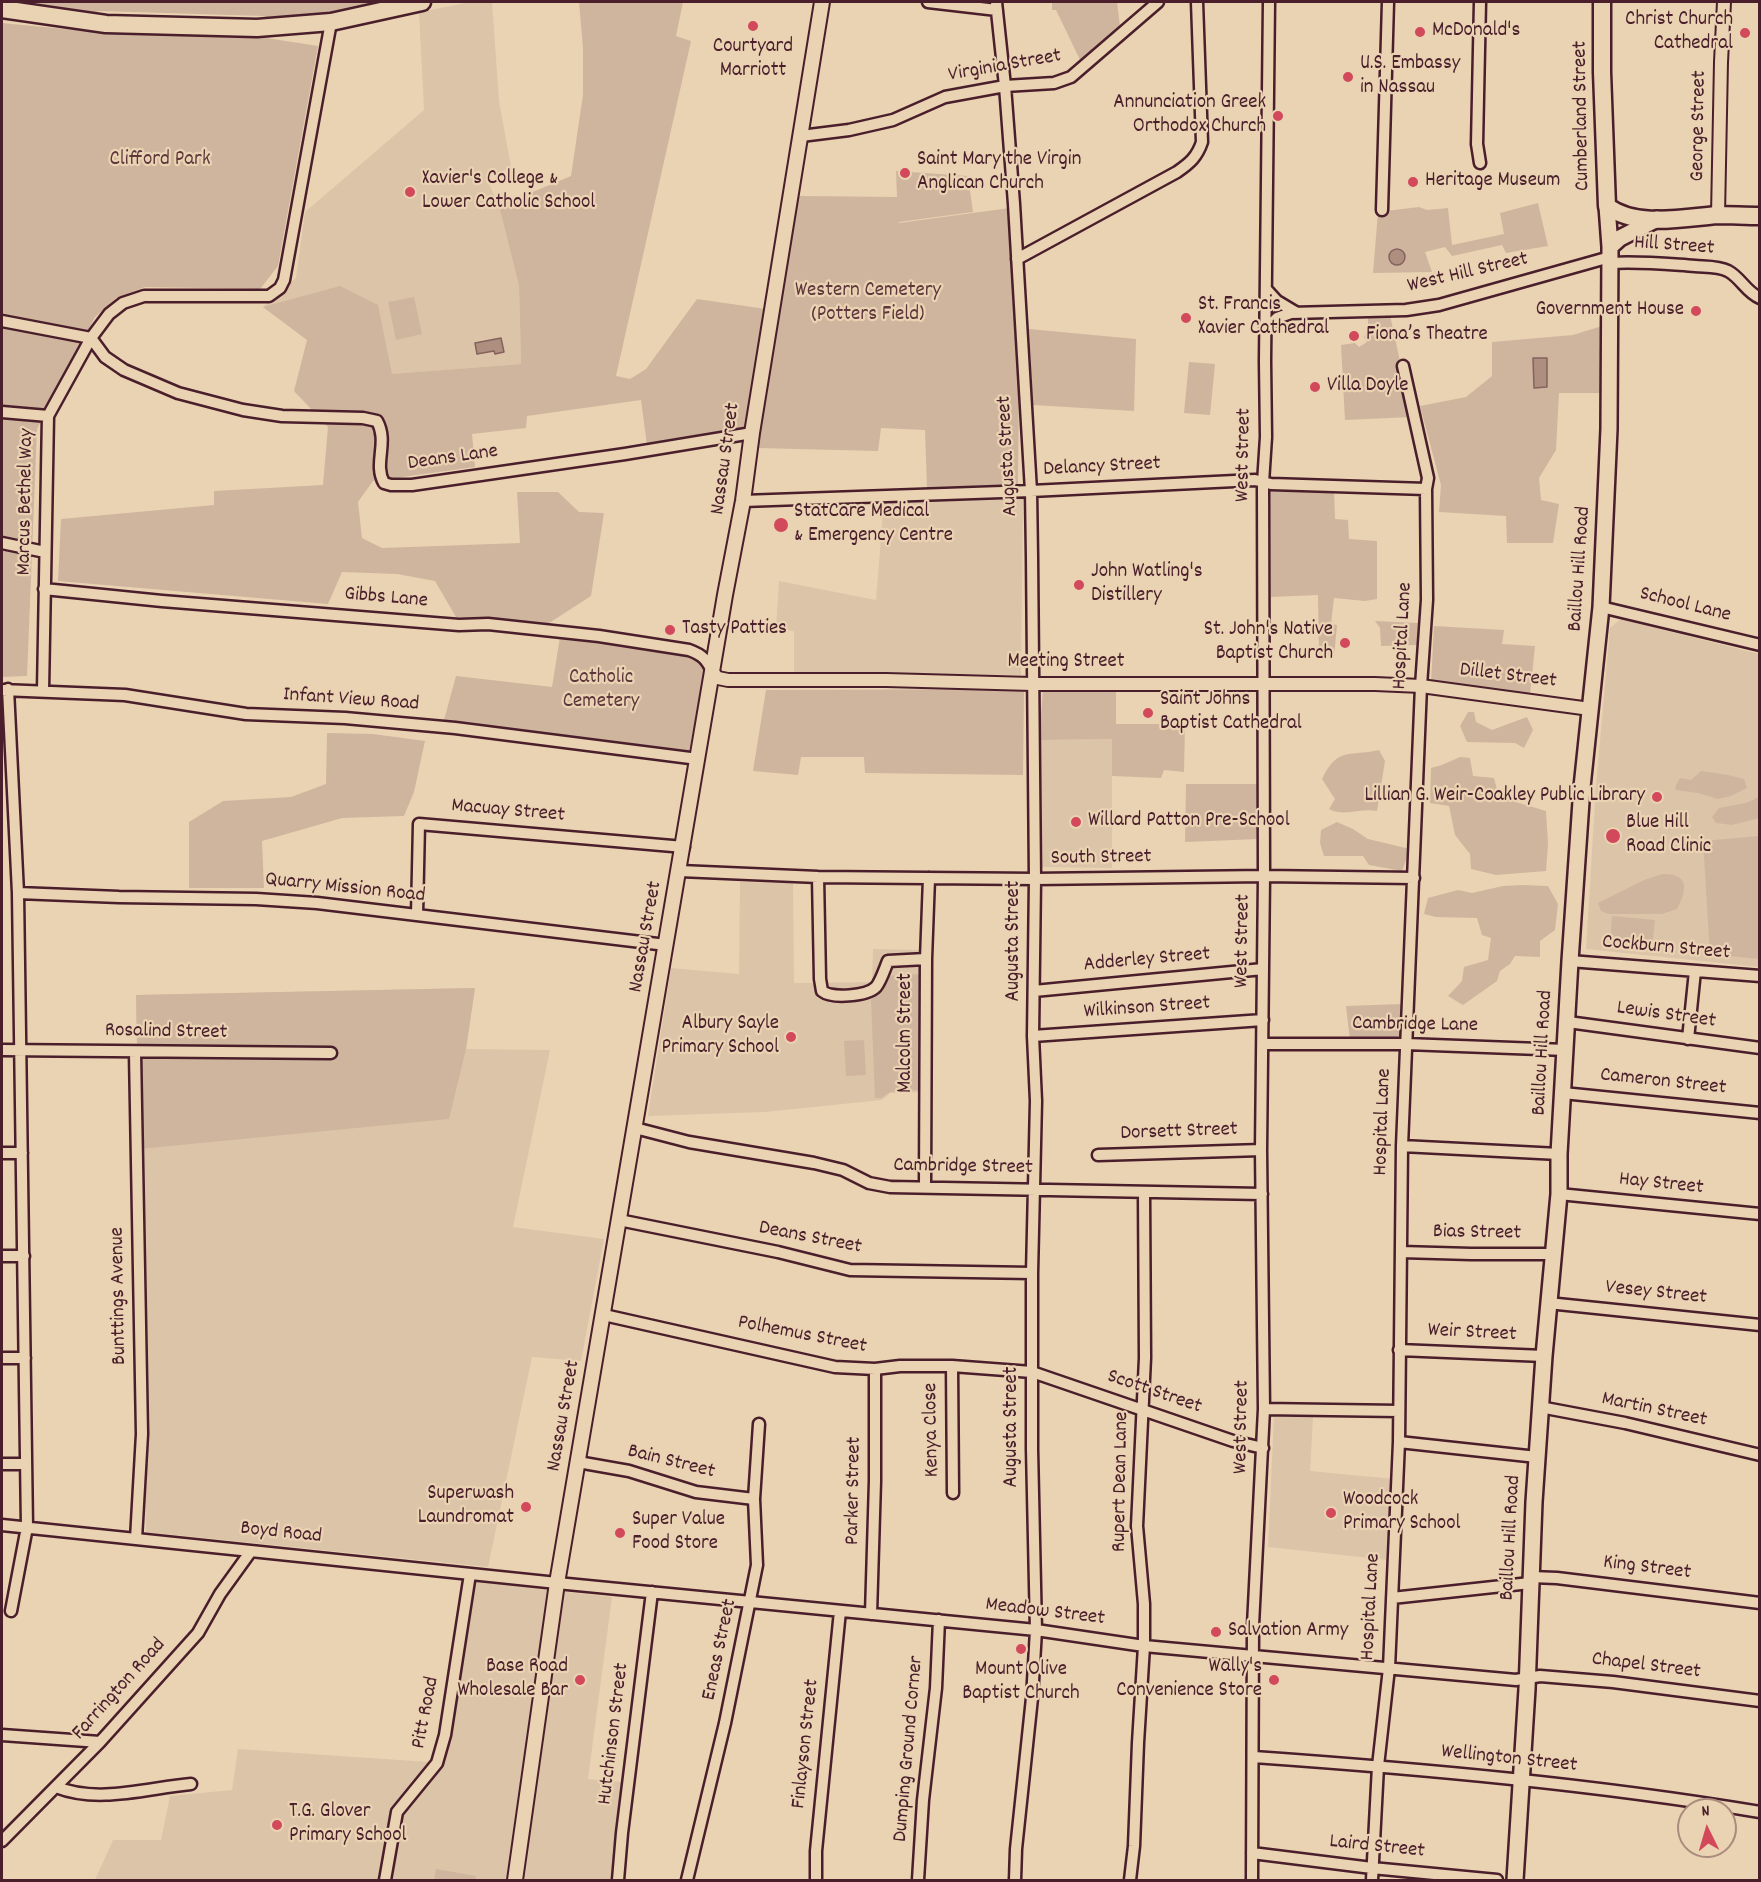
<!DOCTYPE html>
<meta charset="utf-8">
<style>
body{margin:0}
#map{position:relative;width:1761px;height:1882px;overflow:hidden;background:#ead3b3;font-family:Dekko,sans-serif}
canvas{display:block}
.frame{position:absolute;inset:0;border:3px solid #4a1f2b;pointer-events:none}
.north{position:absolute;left:1677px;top:1798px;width:60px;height:60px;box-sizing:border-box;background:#ead3b3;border:2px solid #aa8b7d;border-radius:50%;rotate:355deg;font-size:16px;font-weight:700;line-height:24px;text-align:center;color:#4a1f2b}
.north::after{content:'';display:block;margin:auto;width:21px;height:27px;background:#d1495b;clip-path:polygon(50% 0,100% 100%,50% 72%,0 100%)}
</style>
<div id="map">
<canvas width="1761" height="1882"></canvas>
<div class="frame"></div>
<div class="north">N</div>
</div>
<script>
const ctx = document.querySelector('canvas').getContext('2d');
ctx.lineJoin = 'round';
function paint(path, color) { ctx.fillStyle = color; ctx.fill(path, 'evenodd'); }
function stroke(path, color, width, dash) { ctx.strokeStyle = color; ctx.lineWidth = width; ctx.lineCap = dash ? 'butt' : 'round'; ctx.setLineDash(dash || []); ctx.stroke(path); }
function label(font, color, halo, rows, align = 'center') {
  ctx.font = font + ' Dekko,sans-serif'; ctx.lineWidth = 4.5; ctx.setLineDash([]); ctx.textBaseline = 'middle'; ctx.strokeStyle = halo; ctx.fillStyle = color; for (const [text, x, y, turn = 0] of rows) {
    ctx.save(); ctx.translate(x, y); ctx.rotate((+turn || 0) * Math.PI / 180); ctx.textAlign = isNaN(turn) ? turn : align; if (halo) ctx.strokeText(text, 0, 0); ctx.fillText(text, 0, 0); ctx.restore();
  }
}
paint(new Path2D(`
 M472 2H492L499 101 511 167 487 179 499 206 519 286 521 364 357 377 263 307 296 278 305 212 424 110 419 12Z
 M1023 496 1021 675 794 673V631L776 628 779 581 876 600 884 501Z
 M1621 619 1759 654V967L1586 949 1596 786 1610 628Z
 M1112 739V868L1040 867 1039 740Z
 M740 882 793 883 794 983 872 982 873 949 923 950 920 1092 890 1093 882 1100 765 1112 648 1116 671 968 739 974Z
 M475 988 466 1049 550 1050 513 1227 604 1239 581 1361 532 1357 488 1567 146 1532 136 995Z
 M1274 1417H1313L1310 1471 1394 1479 1388 1560 1268 1547Z
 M476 1582 612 1597 588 1779 622 1782 611 1880H95L113 1840H161L170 1796 232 1790 238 1749 443 1763 455 1706Z`), '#dcc4a8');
paint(new Path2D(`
 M2 2H392L342 13 275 21 264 16 100 11C69 18 33 7 2 2Z
 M579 2H683L676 36 691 41 616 376 630 379 646 369 697 299 766 309 745 429 647 445 641 400 527 416 526 428 472 434 475 467 373 481 358 502 362 538 382 548 520 543 517 492H558L579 512 604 513 591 596 546 625 456 617 435 581 397 574 342 572 328 604 58 581 61 519 214 505V491L323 485 328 427 294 391 307 340 263 307 340 286 378 305 392 374 521 364 519 286 499 206 571 176 583 95V48Z
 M1052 2H1117L1120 27 1082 64 1056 10H1052Z
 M2 23 107 33 260 37 318 46 278 266 260 289 145 287 116 298 95 317 37 429 27 676 2 677Z
 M896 171 968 176 973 212 899 222 898 212 899 223 1010 208 1019 374 1018 485 927 487 925 430 881 428 878 451 757 448 799 196 897 197Z
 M1538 203 1548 246 1506 253 1502 245 1452 256 1445 247 1425 252 1432 272 1373 273 1378 212 1419 207 1427 210 1448 208 1452 245 1504 234 1500 213Z
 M414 297 422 334 396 340 388 302Z
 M1390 315 1412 417 1345 420 1341 345 1355 343 1359 347 1367 342 1364 337 1368 328V316Z
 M1602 326 1601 393H1559L1556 450 1539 478 1541 500 1559 504 1553 543H1507L1506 516 1439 512 1441 485 1420 406 1466 397 1492 376V342L1573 335Z
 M1029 329 1136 339 1134 411 1033 405Z
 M1189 362 1215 364 1210 415 1184 413Z
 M1270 487 1334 489 1335 519 1348 520 1349 539 1377 541V599L1365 601 1334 598 1331 624 1337 625 1334 657 1319 656 1318 595 1271 597Z
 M1375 621 1418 623 1417 645 1381 646 1380 628Z
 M1434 626 1504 630 1502 644 1535 646 1530 695 1431 683Z
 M560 637 700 658 706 667 689 751 444 720 456 676 552 687Z
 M1024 689 1023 775 865 773 864 757H801L798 775 753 771 766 690Z
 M1043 690H1116V724H1185L1184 772 1164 770 1161 778 1112 776V739L1039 740Z
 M1468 712H1474L1476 722 1492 730 1527 717 1533 730 1524 748 1515 743 1467 742 1460 726Z
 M327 733 373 734 425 741 414 792 404 816 342 818 262 841 264 888H189V822L223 801 291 797 326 784Z
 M1379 750 1385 761 1377 811C1360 808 1344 817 1329 809L1335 799 1322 779C1338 746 1349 757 1379 750Z
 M1460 757 1470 758 1473 776 1494 778 1499 797 1546 811 1548 844 1546 871 1496 875 1471 869 1470 854 1455 835 1449 806 1430 803 1431 768 1442 765Z
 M1701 771 1728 775 1744 779 1747 788 1731 796 1718 799 1698 793 1676 790 1675 787 1680 778 1691 780Z
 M1186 784H1259V839L1185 842Z
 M1759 797V818L1732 825 1716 823 1712 817 1719 808 1746 803Z
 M1337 822 1353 829 1368 839 1410 849 1402 871 1369 865 1363 856H1324L1320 843 1321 830Z
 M1759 836V959L1710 954 1703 841Z
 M1662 874C1690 873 1687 890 1677 909L1662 914H1609L1601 911 1598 903 1644 880Z
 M1522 885 1548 886 1558 904 1555 930 1540 941V957L1515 956 1510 964 1500 971 1497 981 1463 1005 1448 996 1462 981 1464 967 1488 960 1491 938 1482 935 1477 918 1436 917 1424 914 1428 898 1458 890 1472 893 1503 886Z
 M1612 916 1655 920 1652 948 1610 944Z
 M920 974 919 1090 890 1092 881 1098H875L871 1000 888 976Z
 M475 988 466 1049 449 1119 139 1149 136 995Z
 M1403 1004 1402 1033 1394 1040H1350L1346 1006Z
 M864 1040 866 1075 846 1076 844 1041Z
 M436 1869 476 1876 475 1880H434Z`), '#cfb59d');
const water = new Path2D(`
 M1389 257a8 8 0 1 1 16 0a8 8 0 1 1-16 0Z
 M501 338 504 352 495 354 494 351 477 354 475 343Z
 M1533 358H1547V387L1534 388Z`);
paint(water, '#ad8e7f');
stroke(water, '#85625d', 1.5);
const minor = new Path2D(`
 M928 2 997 10
 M996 2 1005 86 1014 204 1031 491 1032 557 1035 879 1033 1036 1036 1101 1032 1273V1449L1036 1630 1032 1698 1016 1849 1015 1880
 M1480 2 1477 144 1480 163
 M801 136 849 130 893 120 945 97 1005 86 1054 83 1071 77 1158 2
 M1382 210 1388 2
 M1017 259 1177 172C1190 163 1197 157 1202 142L1197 2
 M1610 263C1639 261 1666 264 1695 266 1705 267 1718 266 1728 271 1741 278 1746 292 1760 298
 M1267 290 1277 301 1297 313
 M2 321 91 338 105 357 124 370 178 393 243 410 282 416 363 418 377 421C389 443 373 463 384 483L391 485H412L625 454 752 433
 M1266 329 1277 318 1291 313 1406 310 1439 305 1610 257
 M2 412 48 416
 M743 501 1031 491 1255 480 1271 484 1426 489
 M2 543 45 552
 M44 589 162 601 459 625 488 624 599 636 689 650C703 655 707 660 713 673
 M1601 607 1760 645
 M8 689 18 893 27 1527 11 1611
 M2 690 125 695 246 714 345 718 455 728 698 759
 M43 690 48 416 91 338 109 314 123 303 144 296H269L280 288 284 280 331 22
 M680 871 818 877 1035 879 1264 876 1414 878
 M818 877 820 979 822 991C832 999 867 996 876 987 881 981 885 968 888 961L926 959
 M18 893 119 897 256 899 317 903 666 945
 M417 915 419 824 684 847
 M1570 961 1760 976
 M1034 991 1263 969
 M1568 1022 1760 1048
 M1033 1036 1263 1020
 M1688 1039 1695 971
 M1263 1044H1406L1566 1050
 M2 1050 331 1053
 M135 1053 142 1434 136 1539
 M1563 1093 1760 1113
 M635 1128 689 1142 814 1163 843 1170 869 1183 890 1187 1262 1194
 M1402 1146 1559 1154
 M2 1153H22
 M1098 1155 1261 1150
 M925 1187 926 959 929 878
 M1559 1194 1760 1214
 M619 1220 778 1252 850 1270 1032 1273
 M1401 1252 1471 1254H1553
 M2 1256H24
 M1548 1303 1760 1325
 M604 1315 835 1367 875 1369 900 1366H952L1032 1372 1233 1441 1263 1448
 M1399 1350 1544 1356
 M2 1358H25
 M952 1366 953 1493
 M1540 1407 1625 1423 1760 1455
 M1264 1409 1399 1411
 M1399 1442 1537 1457
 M578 1462 629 1471 696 1492 754 1499
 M2 1464H26
 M2 1525 557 1583 1036 1630 1144 1646 1516 1680 1540 1676 1613 1682 1760 1701
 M1531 1577 1557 1578 1760 1603
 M1392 1598 1530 1583
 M871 1614 875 1481V1369
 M2 1735 100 1742
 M1254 1757C1423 1769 1592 1784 1760 1812
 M56 1787C99 1804 147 1788 191 1784
 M2 1841 100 1742 198 1633 220 1594 251 1551
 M1252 1853 1372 1868 1497 1880
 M385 1880 397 1812 437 1763 445 1735 470 1574
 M618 1880 622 1833 652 1592
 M687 1880 725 1723 757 1565 754 1499 759 1424
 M816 1880V1851L840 1611
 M918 1880 923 1800 936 1688 939 1620
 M1130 1880 1134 1846 1138 1743 1144 1646V1604L1137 1526 1145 1358 1144 1192
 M1252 1880 1253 1625 1264 1409 1261 1150 1264 876 1263 483 1266 437 1265 361 1269 2
 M1372 1880 1378 1766 1389 1668 1399 1442 1402 1146 1421 686 1427 600 1426 489 1428 478 1403 366`);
const tertiary = new Path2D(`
 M1718 215 1721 62 1724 2
 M713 673 718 678 728 680H886L1032 684H1375L1421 686 1590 709`);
const secondary = new Path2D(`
 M515 1880 557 1583 725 595 743 501 752 433 822 2`);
const primary = new Path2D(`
 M1610 247 1620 238 1657 219
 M1515 1880 1527 1689 1534 1502 1544 1356 1559 1194V1154L1570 961 1582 787 1601 607 1609 429 1610 247 1607 206`);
const trunk = new Path2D(`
 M1602 2V72L1607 206C1636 228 1683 218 1717 215 1731 215 1746 216 1760 216
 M2 9 106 24 257 28 331 22 422 2`);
stroke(minor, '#4a1f2b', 15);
stroke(tertiary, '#4a1f2b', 16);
stroke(secondary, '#4a1f2b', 18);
stroke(primary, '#4a1f2b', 20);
stroke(trunk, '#4a1f2b', 21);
stroke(minor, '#ead3b3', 10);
stroke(tertiary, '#ead3b3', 12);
stroke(secondary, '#ead3b3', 14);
stroke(primary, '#ead3b3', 15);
stroke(trunk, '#ead3b3', 16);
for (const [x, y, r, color] of [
 [753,26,6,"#d1495b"],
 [1420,32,6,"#d1495b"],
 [1745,33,6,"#d1495b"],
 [1348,77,6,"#d1495b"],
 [1278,116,6,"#d1495b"],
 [905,173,6,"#d1495b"],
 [1413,182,6,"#d1495b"],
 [410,192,6,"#d1495b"],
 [1696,311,6,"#d1495b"],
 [1186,318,6,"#d1495b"],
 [1354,336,6,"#d1495b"],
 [1315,387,6,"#d1495b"],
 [781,525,8,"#d1495b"],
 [1079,585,6,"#d1495b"],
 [670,630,6,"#d1495b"],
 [1345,643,6,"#d1495b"],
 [1148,713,6,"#d1495b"],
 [1657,797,6,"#d1495b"],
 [1076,822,6,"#d1495b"],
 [1613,836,8,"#d1495b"],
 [791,1037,6,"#d1495b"],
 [526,1507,6,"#d1495b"],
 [1331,1513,6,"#d1495b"],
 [620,1533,6,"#d1495b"],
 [1216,1632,6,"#d1495b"],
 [1021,1649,6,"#d1495b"],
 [580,1680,6,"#d1495b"],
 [1274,1680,6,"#d1495b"],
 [277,1825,6,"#d1495b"]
]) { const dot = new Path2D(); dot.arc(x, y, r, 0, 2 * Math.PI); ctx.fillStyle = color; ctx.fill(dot); stroke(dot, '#ead3b3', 2); }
label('21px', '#4a1f2b', '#ead3b3', [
 ["Christ Church",1733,21,"right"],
 ["Cathedral",1733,45,"right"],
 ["McDonald's",1432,32],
 ["Courtyard",753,48,"center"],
 ["Marriott",753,72,"center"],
 ["U.S. Embassy",1360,65],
 ["in Nassau",1360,89],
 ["Annunciation Greek",1266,104,"right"],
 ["Orthodox Church",1266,128,"right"],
 ["Saint Mary the Virgin",917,161],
 ["Anglican Church",917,185],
 ["Xavier's College &",422,180],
 ["Lower Catholic School",422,204],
 ["Heritage Museum",1425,182],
 ["St. Francis",1198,306],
 ["Xavier Cathedral",1198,330],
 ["Government House",1684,311,"right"],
 ["Fiona’s Theatre",1366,336],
 ["Villa Doyle",1327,387],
 ["StatCare Medical",794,513],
 ["& Emergency Centre",794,537],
 ["John Watling's",1091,573],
 ["Distillery",1091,597],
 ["Tasty Patties",682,630],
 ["St. John's Native",1333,631,"right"],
 ["Baptist Church",1333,655,"right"],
 ["Saint Johns",1160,701],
 ["Baptist Cathedral",1160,725],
 ["Lillian G. Weir-Coakley Public Library",1645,797,"right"],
 ["Willard Patton Pre-School",1088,822],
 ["Blue Hill",1626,824],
 ["Road Clinic",1626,848],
 ["Albury Sayle",779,1025,"right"],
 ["Primary School",779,1049,"right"],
 ["Superwash",514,1495,"right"],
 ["Laundromat",514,1519,"right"],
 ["Woodcock",1343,1501],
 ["Primary School",1343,1525],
 ["Super Value",632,1521],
 ["Food Store",632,1545],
 ["Salvation Army",1228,1632],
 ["Base Road",568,1668,"right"],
 ["Wholesale Bar",568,1692,"right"],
 ["Wally's",1262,1668,"right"],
 ["Convenience Store",1262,1692,"right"],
 ["Mount Olive",1021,1671,"center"],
 ["Baptist Church",1021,1695,"center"],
 ["T.G. Glover",289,1813],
 ["Primary School",289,1837]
], 'left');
label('21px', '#4a1f2b', '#ead3b3', [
 ["Virginia Street",1005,67,-10],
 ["Cumberland Street",1583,116,-91],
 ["George Street",1700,126,-89],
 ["Hill Street",1674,247,4],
 ["West Hill Street",1468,274,-13],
 ["West Street",1245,455,-89],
 ["Augusta Street",1009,456,-93],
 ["Deans Lane",453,459,-8],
 ["Nassau Street",727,459,-82],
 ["Delancy Street",1102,468,-3],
 ["Marcus Bethel Way",27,502,-89],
 ["Baillou Hill Road",1581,569,-86],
 ["Gibbs Lane",386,599,5],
 ["School Lane",1685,606,14],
 ["Hospital Lane",1404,636,-87],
 ["Meeting Street",1066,663],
 ["Dillet Street",1508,677,7],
 ["Infant View Road",351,701,4],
 ["Macuay Street",508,812,5],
 ["South Street",1101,859,-1],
 ["Quarry Mission Road",345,889,6],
 ["Nassau Street",647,937,-80],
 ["Augusta Street",1015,941,-90],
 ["West Street",1244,941,-89],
 ["Cockburn Street",1666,949,5],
 ["Adderley Street",1147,961,-5],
 ["Wilkinson Street",1147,1009,-4],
 ["Lewis Street",1666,1016,8],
 ["Cambridge Lane",1415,1026,1],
 ["Rosalind Street",166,1033,1],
 ["Malcolm Street",907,1033,-90],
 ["Baillou Hill Road",1544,1053,-87],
 ["Cameron Street",1663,1083,6],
 ["Hospital Lane",1384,1122,-88],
 ["Dorsett Street",1179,1133,-2],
 ["Cambridge Street",963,1168,1],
 ["Hay Street",1661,1185,6],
 ["Bias Street",1477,1234,1],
 ["Deans Street",810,1239,11],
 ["Vesey Street",1656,1294,6],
 ["Bunttings Avenue",120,1296,-91],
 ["Weir Street",1472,1334,3],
 ["Polhemus Street",802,1336,11],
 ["Scott Street",1154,1393,19],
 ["Martin Street",1654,1411,12],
 ["Nassau Street",565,1416,-80],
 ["Augusta Street",1013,1427,-90],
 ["West Street",1243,1427,-89],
 ["Kenya Close",933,1430,-91],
 ["Bain Street",671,1463,14],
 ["Rupert Dean Lane",1122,1482,-89],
 ["Parker Street",855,1491,-89],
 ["Boyd Road",281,1534,6],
 ["Baillou Hill Road",1512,1538,-87],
 ["King Street",1647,1569,7],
 ["Hospital Lane",1372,1607,-87],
 ["Meadow Street",1045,1613,7],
 ["Eneas Street",721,1650,-78],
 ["Chapel Street",1646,1667,7],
 ["Farrington Road",120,1690,-48],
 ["Pitt Road",427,1713,-79],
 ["Hutchinson Street",615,1734,-83],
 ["Finlayson Street",807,1744,-84],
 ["Dumping Ground Corner",910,1749,-85],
 ["Wellington Street",1509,1760,6],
 ["Laird Street",1377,1848,6]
]);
label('21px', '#5e363c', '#ead3b3', [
 ["Clifford Park",160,161],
 ["Western Cemetery",868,292],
 ["(Potters Field)",868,316],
 ["Catholic",601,679],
 ["Cemetery",601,703]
]);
</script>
